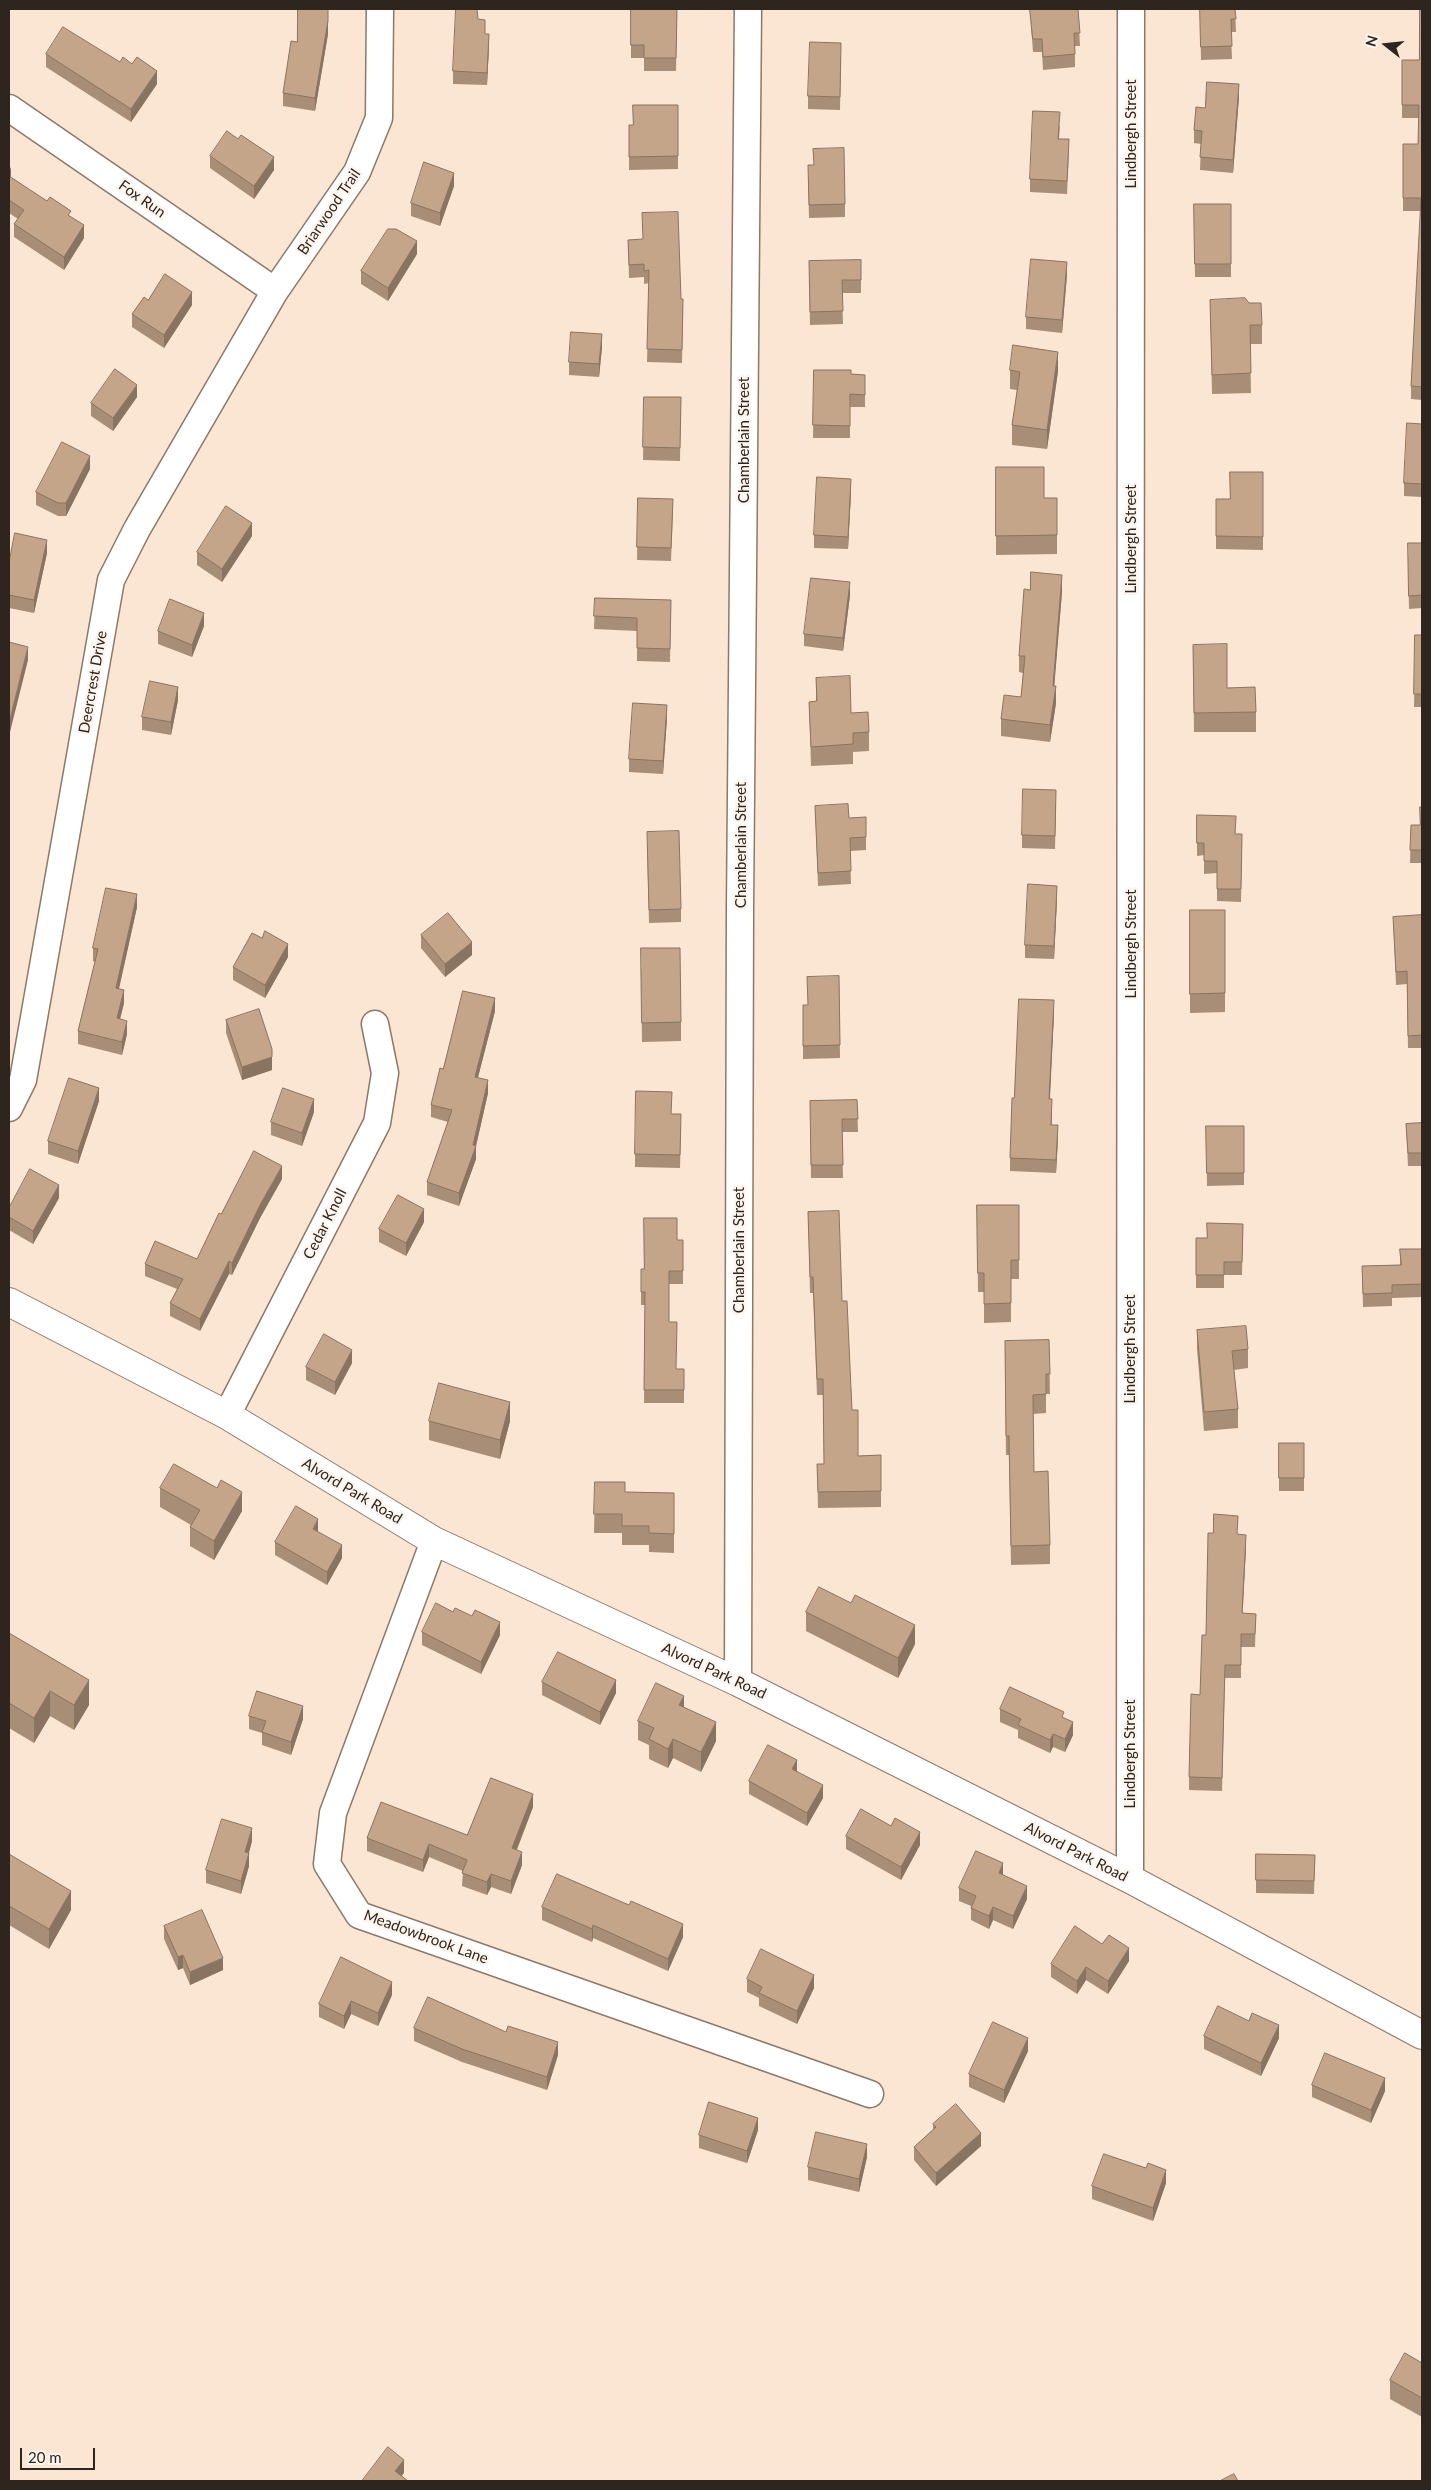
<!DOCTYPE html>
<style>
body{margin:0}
#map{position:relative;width:1431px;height:2490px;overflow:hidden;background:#fbe5d3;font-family:Lato,sans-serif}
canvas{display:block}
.frame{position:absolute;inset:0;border:10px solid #2d251e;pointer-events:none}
.north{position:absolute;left:1361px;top:20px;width:50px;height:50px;-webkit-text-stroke:4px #fef5ee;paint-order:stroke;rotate:286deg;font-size:14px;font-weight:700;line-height:20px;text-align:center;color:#2d251e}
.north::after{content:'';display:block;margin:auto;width:18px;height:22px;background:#2d251e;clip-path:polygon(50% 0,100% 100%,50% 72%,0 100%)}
.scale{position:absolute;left:20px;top:2448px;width:75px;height:22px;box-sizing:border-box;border:2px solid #2d251e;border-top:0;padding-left:6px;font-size:15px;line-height:18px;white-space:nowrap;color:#2d251e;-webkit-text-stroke:4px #fef5ee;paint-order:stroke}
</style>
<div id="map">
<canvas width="1431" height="2490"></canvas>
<div class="frame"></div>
<div class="north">N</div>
<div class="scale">20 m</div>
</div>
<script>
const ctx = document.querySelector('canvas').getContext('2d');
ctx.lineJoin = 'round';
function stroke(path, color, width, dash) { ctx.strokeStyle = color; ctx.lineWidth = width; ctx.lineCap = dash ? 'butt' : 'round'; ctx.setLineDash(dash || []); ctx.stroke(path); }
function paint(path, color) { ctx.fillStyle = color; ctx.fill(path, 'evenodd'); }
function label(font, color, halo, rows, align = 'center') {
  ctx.font = font + ' Lato,sans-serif'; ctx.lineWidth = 5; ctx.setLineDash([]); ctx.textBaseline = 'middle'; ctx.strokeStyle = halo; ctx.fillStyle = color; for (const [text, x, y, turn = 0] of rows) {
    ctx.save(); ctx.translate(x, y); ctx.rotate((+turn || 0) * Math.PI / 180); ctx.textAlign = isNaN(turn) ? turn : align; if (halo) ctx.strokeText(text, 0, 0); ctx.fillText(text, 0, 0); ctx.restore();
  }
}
const street = new Path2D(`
 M9 108 275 291
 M9 1108 23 1080 111 580 137 529 275 291 357 172 379 118 380 9
 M227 1415 377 1123 385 1073 375 1024
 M434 1541 333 1813 327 1864 359 1915 870 2094
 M738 1682 740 907 748 9
 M1130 1879 1131 9`);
const secondary = new Path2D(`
 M9 1302 227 1415 434 1541 738 1682 1130 1879 1422 2035`);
stroke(street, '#8c7969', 29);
stroke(secondary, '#8c7969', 30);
stroke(street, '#fff', 26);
stroke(secondary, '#fff', 28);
paint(new Path2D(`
 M328 9V34L315 111 283 106V93Z
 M631 9H677L676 71H644V58H631Z
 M1030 9H1078L1080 46H1075V67L1043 70 1042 52H1033Z
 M1200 9H1235L1236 32H1231L1232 59 1201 60Z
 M1422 9V400L1411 399V386L1421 211H1403V144H1418L1419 118H1402V60H1419Z
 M478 19 485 34 489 46 487 85 453 84V71Z
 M46 54 120 62 157 84 131 122 46 67Z
 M841 56 840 110 808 109V96Z
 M1239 97 1233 173 1200 170 1201 144 1194 143V130L1205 108Z
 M678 105V169L629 170V125H633Z
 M1060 125 1059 139 1069 152 1067 194 1030 192V179Z
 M210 156 274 170 254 199 210 168Z
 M813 165 845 204V217L809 218 808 178Z
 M9 166 11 178 71 217 84 238 64 270 14 237V224L18 219 9 213Z
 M454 186 440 226 411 216V203Z
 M1194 204H1231V277H1195Z
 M628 240 681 299 683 311 682 363 647 362 649 283 644 284V277L629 278Z
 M417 254 388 301 361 284V271Z
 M861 260V293H842L843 324 810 325 809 261Z
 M1067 275 1062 333 1026 329V317Z
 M148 300 192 305 164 348 132 327V314Z
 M1210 300 1262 325V344H1250L1251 393 1212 394Z
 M602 347 599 377 569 375V362Z
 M814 370 851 374 865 375V407H850V438H813Z
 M1010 370 1058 371 1047 449 1012 445V425L1017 390 1010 389Z
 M137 397 113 431 91 416V403Z
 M644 397H681L680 461 643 460Z
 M1422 424V497L1404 496V483Z
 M996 467 1044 498H1057V554L996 555Z
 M90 469 66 516H58L36 505V492Z
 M1263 472V550L1216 549V499H1230Z
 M851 492 848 549 814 548V535Z
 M638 498 673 512 671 561 637 560Z
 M252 536 222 582 197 565V552Z
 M1422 543V608L1409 609 1408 556Z
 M47 553 34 613 9 608V563Z
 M1062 592 1054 686 1056 703 1050 742 1001 736V719L1021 697 1023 673 1019 672V656Z
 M850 595 843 651 804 646V634Z
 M595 598 671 600 670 662 637 661V631L594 629Z
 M204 626 192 657 158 644V631Z
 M1415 635H1422V707H1414Z
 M1193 645 1227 688 1256 712V732H1194Z
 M816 678 851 713 869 732V751L853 752V764L811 766 809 702 816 701Z
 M178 700 171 735 142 730V717Z
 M667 718 663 774 629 772V759Z
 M1056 803 1055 849 1022 848V835Z
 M815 806 849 818 866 837V850L850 851 851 884 818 886Z
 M1422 807V863H1410L1411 825H1420Z
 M1197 815 1235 834H1242L1241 902 1217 901V873L1204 874V855L1197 856Z
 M647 845 681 909V922L649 923Z
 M1057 899 1054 959 1025 958V945Z
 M137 907 119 989 124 1003 120 1019 127 1034 122 1055 78 1044V1031L95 962 93 961V948Z
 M1190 910H1225V1012L1190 1013Z
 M1422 915V1048H1408L1407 984 1396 985 1393 917Z
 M421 935 472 955 445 977 421 948Z
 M288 957 265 998 233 980V967Z
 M641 968 681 1022V1041L642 1042Z
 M839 976 840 1058 803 1059V1005H808Z
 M495 1011 478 1077 488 1093 476 1146V1159L459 1206 427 1195V1182L448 1122 431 1117V1105L443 1069Z
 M1054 1013 1050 1099 1052 1112V1125L1058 1138 1056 1173 1010 1171V1158L1014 1098Z
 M226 1020 272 1070 242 1080 226 1033Z
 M857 1100 858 1132H842L843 1178H811L810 1101Z
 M99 1101 78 1164 48 1154V1141Z
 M314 1112 302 1146 271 1135V1122Z
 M671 1114 681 1127 680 1168 635 1167V1154Z
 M1422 1123V1166H1408L1406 1124Z
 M1206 1126H1244V1185L1207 1186Z
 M282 1179 260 1218 232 1275 229 1274 200 1331 170 1316V1303L177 1289 145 1276V1264L197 1259 221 1214Z
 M59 1198 33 1244 9 1230V1208Z
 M977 1205H1019V1279H1011V1322L984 1323V1292H978Z
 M808 1212 842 1301 852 1410 858 1456 881 1455V1507L818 1508 817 1464H824L823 1395H817L813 1293H810Z
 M424 1222 406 1256 379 1242V1229Z
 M1243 1224 1242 1275H1224V1288H1196V1238H1207Z
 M677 1240H683V1284H669V1322L676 1369H684V1403H644L645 1305H641V1282L644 1269Z
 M1400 1249H1422V1297L1392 1298V1306L1363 1307 1362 1266 1400 1265Z
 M1197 1330 1248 1349V1368L1234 1370 1238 1409V1428L1204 1431 1197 1349Z
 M1049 1340 1050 1394H1046V1413L1033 1414 1034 1472 1050 1545V1564L1011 1565 1009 1455H1006L1005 1341Z
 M352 1363 335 1395 306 1380V1367Z
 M429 1421H510L500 1459 429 1440Z
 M1279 1443H1304V1491H1279Z
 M595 1482 625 1492 674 1493V1553L649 1552V1545H622V1533H594Z
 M160 1488 242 1511 214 1560 190 1546V1527L191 1525 160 1507Z
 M318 1532 342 1558 327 1585 275 1555V1542Z
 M1238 1534 1246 1547 1242 1613 1256 1614 1255 1647H1241V1678H1225L1222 1791 1189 1790V1777L1200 1695 1206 1635Z
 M806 1612 915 1644 898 1678 806 1631Z
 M422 1632 500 1635 481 1674 422 1645Z
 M9 1633 89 1705 74 1730 50 1716 34 1743 9 1728Z
 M542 1682 616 1693 600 1725 542 1695Z
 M684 1707 716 1741 701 1772 673 1758 668 1768 649 1759V1745L638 1740V1721Z
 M1000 1709 1064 1718 1073 1735 1065 1752 1053 1747 1050 1753 1018 1738V1730L1000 1722Z
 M249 1716 303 1719 291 1755 262 1745V1733L249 1729Z
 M797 1771 823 1798 807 1826 749 1794V1781Z
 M533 1807 517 1850 522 1865 511 1894 491 1887 487 1895 462 1886 463 1871 429 1857 423 1872 367 1851V1838L467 1835Z
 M846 1836 920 1845 901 1880 846 1849Z
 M252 1841 249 1853V1866L241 1894 206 1883V1870Z
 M9 1854 71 1910 49 1949 9 1925Z
 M1256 1854 1315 1855 1314 1894 1256 1893Z
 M1003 1875 1027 1899 1013 1929 993 1920 989 1929 971 1920V1906L959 1901V1888Z
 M542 1907 683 1937 668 1971 593 1938 592 1942 542 1920Z
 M164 1926 223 1970 190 1985 183 1968 178 1970 164 1939Z
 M1129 1961 1108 1994 1086 1980 1077 1994 1051 1977V1964Z
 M747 1979 814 1988 797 2024 759 2006V1998L747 1992Z
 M392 1995 378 2026 351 2014 344 2029 319 2017V2004Z
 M1249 2021 1279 2038 1261 2076 1204 2049V2036Z
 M414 2028 558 2055 547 2090 462 2062 414 2041Z
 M1028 2051 1004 2103 969 2087V2074Z
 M1312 2085 1385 2091 1371 2123 1312 2097Z
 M933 2124 981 2146 936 2186 914 2160V2147L933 2130Z
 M758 2130 747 2163 699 2148V2135Z
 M867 2157 859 2192 808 2180V2167Z
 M1166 2183 1153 2221 1092 2199V2186Z
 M1422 2363V2417L1390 2399V2380Z`), '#a98e77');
paint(new Path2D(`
 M328 9V34L315 111V98Z
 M489 34V46L487 85V73Z
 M157 71V84L131 122V109Z
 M1239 84V97L1233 173V160Z
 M274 157V170L254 199V186Z
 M11 167V180L9 184V171Z
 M454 173V186L440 226V213Z
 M84 225V238L64 270V257Z
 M417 241V254L388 301V288Z
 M1067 262V275L1062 333V320Z
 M192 292V305L164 348V335Z
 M602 334V347L599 377V364Z
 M1058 352V371L1047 449V430Z
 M137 385V397L113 431V418Z
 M90 456V469L66 516V503Z
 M851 479V492L848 549V537Z
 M252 523V536L222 582V569Z
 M47 540V553L34 613V600Z
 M1062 575V592L1053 702V686Z
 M850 582V595L843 651V638Z
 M204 613V626L192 657V645Z
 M28 647V660L9 736V723Z
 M1056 686V703L1050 742V725Z
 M178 687V700L171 735V722Z
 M667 705V718L663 774V761Z
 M1057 886V899L1054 959V946Z
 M137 894V907L116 1001V988Z
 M472 942V955L445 977V964Z
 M288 944V957L265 998V985Z
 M124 990V1003L117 1031V1018Z
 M495 998V1011L475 1089V1077Z
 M1054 1000V1013L1049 1112V1099Z
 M127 1021V1034L122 1055V1042Z
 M272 1057V1070L242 1080V1067Z
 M488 1080V1093L476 1146V1159L459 1206V1193L473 1145Z
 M99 1088V1101L78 1164V1151Z
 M314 1099V1112L302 1146V1133Z
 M1058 1125V1138L1056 1173V1160Z
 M282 1166V1179L260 1218 232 1275V1263L260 1205Z
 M59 1185V1198L33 1244V1231Z
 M424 1209V1222L406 1256V1243Z
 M229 1261V1274L200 1331V1319Z
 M352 1350V1363L335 1395V1382Z
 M510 1402V1421L500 1459V1440Z
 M242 1492V1511L214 1560V1541Z
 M318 1519V1532L313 1529Z
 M1246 1535V1547L1242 1626V1613Z
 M342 1545V1558L327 1585V1572Z
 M500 1622V1635L481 1674V1662Z
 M915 1625V1644L898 1678V1658Z
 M89 1680V1705L74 1730V1705Z
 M616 1680V1693L600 1725V1712Z
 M50 1691V1716L34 1743V1718Z
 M684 1696V1715L679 1705Z
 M303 1706V1719L291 1755V1742Z
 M716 1722V1741L701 1772V1752Z
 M1073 1722V1735L1065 1752V1739Z
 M1053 1734V1747L1050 1753V1740Z
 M673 1739V1758L668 1768V1749Z
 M797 1760V1773L792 1769Z
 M823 1785V1798L807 1826V1813Z
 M533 1794V1807L512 1861V1848Z
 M252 1828V1841L245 1865V1852Z
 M920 1832V1845L901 1880V1867Z
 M429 1844V1857L423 1872V1860Z
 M522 1852V1865L511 1894V1881Z
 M249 1853V1866L241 1894V1881Z
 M1003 1863V1876L999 1873Z
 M491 1874V1887L487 1895V1882Z
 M1027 1886V1899L1013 1929V1916Z
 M71 1891V1910L49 1949V1929Z
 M993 1907V1920L989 1929V1916Z
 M683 1924V1937L668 1971V1959Z
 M593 1925V1938L592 1942V1929Z
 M1129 1948V1961L1108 1994V1981Z
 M183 1955V1968L178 1970V1957Z
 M223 1958V1970L190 1985V1972Z
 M1086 1967V1980L1077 1994V1981Z
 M814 1975V1988L797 2024V2011Z
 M392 1982V1995L378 2026V2013Z
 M351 2001V2014L344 2029V2016Z
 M1279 2025V2038L1261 2076V2063Z
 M1028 2038V2051L1004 2103V2090Z
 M558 2042V2055L547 2090V2077Z
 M1385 2078V2091L1371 2123V2110Z
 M758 2118V2130L747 2163V2151Z
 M981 2133V2146L936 2186V2173Z
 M867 2144V2157L859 2192V2179Z
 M1166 2170V2183L1153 2221V2208Z
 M404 2460V2473L398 2481 395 2471Z`), '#897461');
const building = new Path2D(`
 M298 9H328V21L315 98 283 93 291 41 297 42Z
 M456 9H477L478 19 485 20V34H489L487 73 453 71Z
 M631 9H677L676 58H644V45H631Z
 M1030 9H1078L1080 33H1074L1075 54 1043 57 1042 39H1033Z
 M1200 9H1235L1236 19H1231L1232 46 1201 47Z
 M1420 9H1422V387L1411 386 1421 198H1403V144H1418L1419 105H1402V60H1419Z
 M63 27 120 62 123 57 132 64 137 57 157 71 131 109 46 54Z
 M810 42 841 43 840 97 808 96Z
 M1207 82 1239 84 1233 160 1200 157 1202 131 1194 130 1196 107 1205 108Z
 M633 105H678V156L629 157V125H633Z
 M1033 111 1060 112 1058 139H1069L1067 181 1030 179Z
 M227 131 238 139 241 135 274 157 254 186 210 156Z
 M844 148 845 204 809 205 808 165H814L813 149Z
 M424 162 454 173 440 213 411 203Z
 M9 176 47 201 50 197 71 211 68 215 84 225 64 257 14 224 24 210 9 200Z
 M1194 204H1231V264H1195Z
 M678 212 681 299H683L682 350 647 349 649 270 644 271V264L629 265 628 240 643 239 642 213Z
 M388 229H396L417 241 388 288 361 271Z
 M1031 259 1067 262 1062 320 1026 317Z
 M861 260V280H842L843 311 810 312 809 261Z
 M165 274 192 292 164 335 132 314 144 297 148 300Z
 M1245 298 1249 303H1261L1262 325H1250L1251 373 1212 375 1210 300Z
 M571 332 602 334 599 364 569 362Z
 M1013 345 1058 352 1047 430 1012 425 1020 372 1010 370Z
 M115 369 137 385 113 418 91 403Z
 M814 370H851V374L865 375V395L850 394V426L813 425Z
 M644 397H681L680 448 643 447Z
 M1407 423 1422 424V484L1404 483Z
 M62 442 90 456 66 503H58L36 492Z
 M996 467H1044V498H1057V535L996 536Z
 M1230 472H1263V537L1216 536V499H1230Z
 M817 477 851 479 848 537 814 535Z
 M638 498 673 499 671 548 637 547Z
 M226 506 252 523 222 569 197 552Z
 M15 533 47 540 34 600 9 595V563Z
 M1408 543H1422V595L1409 596Z
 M1031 572 1062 575 1053 686H1056L1050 725 1001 719 1004 695 1021 697 1025 656H1019L1024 589 1030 590Z
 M811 578 850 582 843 638 804 634Z
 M595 598 671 600 670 649 637 648V618L594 616Z
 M170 599 204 613 192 645 158 631Z
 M1415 635H1422V694H1414Z
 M9 642 28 647 9 723Z
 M1227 644V688L1255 687 1256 712 1194 713 1193 645Z
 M850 676 851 713 868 712 869 732 853 733V744L811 747 809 702 817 701 816 678Z
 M150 681 178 687 171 722 142 717Z
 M633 703 667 705 663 761 629 759Z
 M1023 789 1056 790 1055 836 1022 835Z
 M848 804 849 818 866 817V837L850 838 851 871 818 873 815 806Z
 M1420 807H1422V850H1410L1411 825H1420Z
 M1197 815 1236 816 1235 834H1242L1241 889H1217V861H1204V843H1197Z
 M679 831 681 909 649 910 647 832Z
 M1028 884 1057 886 1054 946 1025 945Z
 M106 888 137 894 116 988 124 990 117 1018 127 1021 122 1042 78 1031 98 949 93 948Z
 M1190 910H1225V993L1190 994Z
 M448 913 472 942 445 964 421 935Z
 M1422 915V1058V1035L1408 1036 1407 971 1396 972 1393 917Z
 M265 931 288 944 265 985 233 967 252 933 262 938Z
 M641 948H680L681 1022 642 1023Z
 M839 976 840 1045 803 1046V1005H808L807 977Z
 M463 991 495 998 475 1077 488 1080 473 1145 476 1146 459 1193 427 1182 452 1110 431 1105 440 1068 443 1069Z
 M1019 999 1054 1000 1049 1099H1052L1051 1125H1058L1056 1160 1010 1158 1012 1098H1014Z
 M259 1009 272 1049V1057L242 1067 226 1020Z
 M69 1078 99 1088 78 1151 48 1141Z
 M283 1088 314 1099 302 1133 271 1122Z
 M636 1091 672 1092 671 1114H681L680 1155 635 1154Z
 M857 1100 858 1119H842L843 1165H811L810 1101Z
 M1422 1123V1153H1408L1406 1124Z
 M1206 1126H1244V1173H1207Z
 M254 1151 282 1166 260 1205 232 1263 229 1261 200 1319 170 1303 183 1279 145 1264 155 1241 197 1259 219 1213 221 1214Z
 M30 1169 59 1185 33 1231 9 1217V1208Z
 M398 1195 424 1209 406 1243 379 1229Z
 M977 1205H1019V1260H1011V1303L984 1304V1273H978Z
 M839 1211 842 1301H847L852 1410H858V1456L881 1455V1491L818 1492 817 1464H824L823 1379H817L813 1277H810L808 1212Z
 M644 1218H677V1240H683V1271H669V1322H677L676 1369H684V1390H644L645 1292H641V1269H644Z
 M1207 1223 1243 1224 1242 1262H1224V1275H1196V1238H1207Z
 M1400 1249H1422V1284L1392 1285V1293L1363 1294 1362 1266 1401 1265Z
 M1246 1326 1248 1349 1232 1351 1238 1409 1204 1412 1197 1330Z
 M324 1334 352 1350 335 1382 306 1367Z
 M1049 1340 1050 1374H1046V1394L1033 1395 1034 1472 1048 1471 1050 1545 1011 1546 1009 1436H1006L1005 1341Z
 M439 1383 510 1402 500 1440 429 1421Z
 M1279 1443H1304V1478H1279Z
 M174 1464 217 1488 221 1480 242 1492 214 1541 190 1527 200 1510 160 1488Z
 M595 1482H625V1492L674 1493V1534L649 1533V1526H622V1514H594Z
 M296 1506 318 1519 313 1529 342 1545 327 1572 275 1542Z
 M1214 1514 1238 1516 1237 1534 1246 1535 1242 1613 1256 1614 1255 1634H1241V1665H1225L1222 1778 1189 1777 1191 1694 1200 1695 1202 1635H1206L1208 1533H1213Z
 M819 1587 851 1603 855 1595 915 1625 898 1658 806 1612Z
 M436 1603 453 1612 455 1608 472 1616 475 1610 500 1622 481 1662 422 1632Z
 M9 1633 89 1680 74 1705 50 1691 34 1718 9 1703Z
 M558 1652 616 1680 600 1712 542 1682Z
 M656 1683 684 1696 679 1705 716 1722 701 1752 673 1739 668 1749 649 1739 654 1728 638 1721Z
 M1010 1687 1064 1712 1062 1717 1073 1722 1065 1739 1053 1734 1050 1740 1018 1725 1021 1719 1000 1709Z
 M257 1691 303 1706 291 1742 262 1732 266 1721 249 1716Z
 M768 1745 797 1760 792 1769 823 1785 807 1813 749 1781Z
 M491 1778 533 1794 512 1848 522 1852 511 1881 491 1874 487 1882 462 1873 467 1860 429 1844 423 1860 367 1838 381 1802 467 1835Z
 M861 1809 891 1826 895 1818 920 1832 901 1867 846 1836Z
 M222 1819 252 1828 245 1852 249 1853 241 1881 206 1870Z
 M976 1851 1003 1863 999 1873 1027 1886 1013 1916 993 1907 989 1916 971 1908 976 1896 959 1888Z
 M9 1854 71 1891 49 1929 9 1906Z
 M1256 1854 1315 1855 1314 1881 1256 1880Z
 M557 1874 629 1905 631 1901 683 1924 668 1959 593 1925 592 1929 542 1907Z
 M202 1910 223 1958 190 1972 183 1955 178 1957 164 1926Z
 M1075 1926 1102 1944 1109 1935 1129 1948 1108 1981 1086 1967 1077 1981 1051 1964Z
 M761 1949 814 1975 797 2011 759 1993 762 1987 747 1979Z
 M341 1957 392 1982 378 2013 351 2001 344 2016 319 2004Z
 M428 1997 506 2032 508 2026 558 2042 547 2077 462 2049 414 2028Z
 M1218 2006 1249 2021 1252 2013 1279 2025 1261 2063 1204 2036Z
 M993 2022 1028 2038 1004 2090 969 2074Z
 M1325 2053 1385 2078 1371 2110 1312 2085Z
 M709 2102 758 2118 747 2151 699 2135Z
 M956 2104 981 2133 936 2173 914 2147 936 2127 933 2124Z
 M816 2132 867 2144 859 2179 808 2167Z
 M1104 2154 1146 2168 1148 2163 1166 2170 1153 2208 1092 2186Z
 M1405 2353 1422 2363V2398L1390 2380Z
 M388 2447 404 2460 395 2471 408 2481H362Z
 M1234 2474 1238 2481H1220Z`);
paint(building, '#c4a58a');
stroke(building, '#897461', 1);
label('15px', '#2d251e', '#fef5ee', [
 ["Lindbergh Street",1131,134,-90],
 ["Fox Run",142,199,35],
 ["Briarwood Trail",329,212,-56],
 ["Chamberlain Street",744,440,-90],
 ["Lindbergh Street",1131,539,-90],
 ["Deercrest Drive",93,682,-80],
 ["Chamberlain Street",741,845,-90],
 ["Lindbergh Street",1131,944,-90],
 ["Cedar Knoll",325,1224,-63],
 ["Chamberlain Street",739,1250,-90],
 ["Lindbergh Street",1130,1349,-90],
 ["Alvord Park Road",352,1491,31],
 ["Alvord Park Road",714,1671,25],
 ["Lindbergh Street",1130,1754,-90],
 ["Alvord Park Road",1076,1852,27],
 ["Meadowbrook Lane",426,1937,20]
]);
</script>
